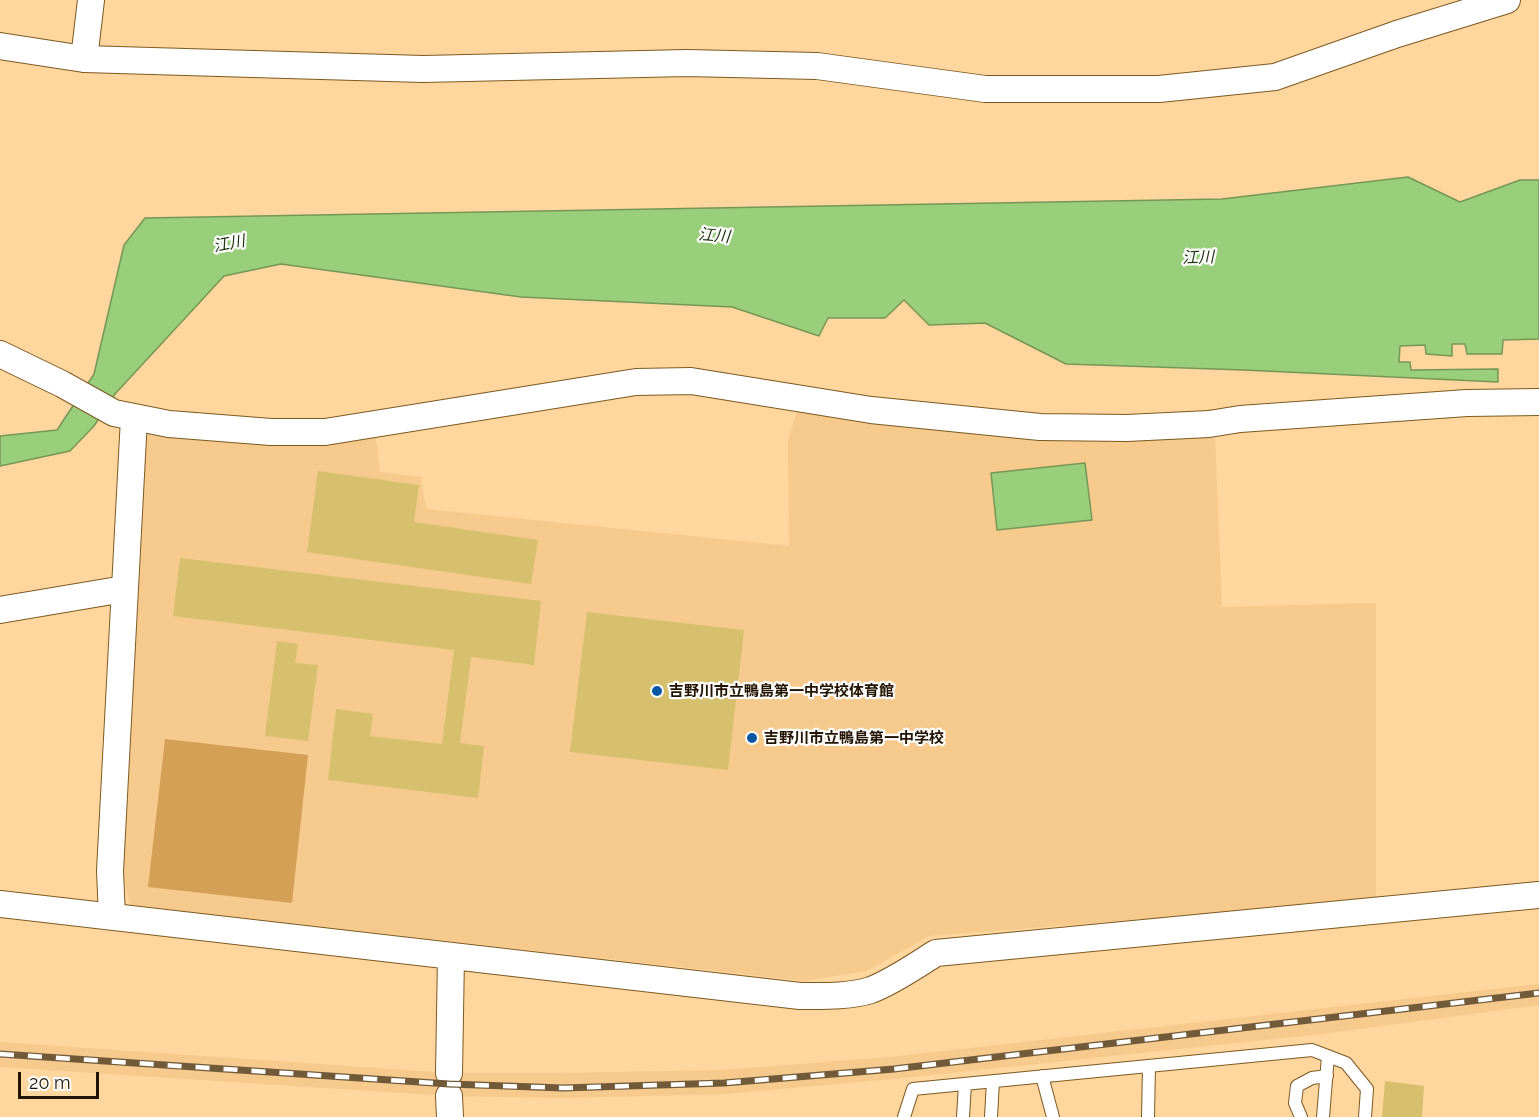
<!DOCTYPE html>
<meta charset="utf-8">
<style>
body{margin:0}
#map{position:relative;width:1539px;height:1117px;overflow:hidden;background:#ffd69e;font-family:Raleway,sans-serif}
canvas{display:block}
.scale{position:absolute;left:18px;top:1072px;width:81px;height:27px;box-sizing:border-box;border:3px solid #221400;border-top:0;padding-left:8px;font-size:18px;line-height:21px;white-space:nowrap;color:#221400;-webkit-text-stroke:4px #fefefe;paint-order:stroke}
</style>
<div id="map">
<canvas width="1539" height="1117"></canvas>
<div class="scale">20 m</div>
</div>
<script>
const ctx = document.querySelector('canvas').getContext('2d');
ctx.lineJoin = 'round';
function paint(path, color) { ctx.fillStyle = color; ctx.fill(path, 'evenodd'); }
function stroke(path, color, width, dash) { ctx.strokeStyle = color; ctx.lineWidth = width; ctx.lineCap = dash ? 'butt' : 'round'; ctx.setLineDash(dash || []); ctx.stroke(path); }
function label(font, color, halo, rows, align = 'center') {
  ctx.font = font + ' Raleway,"Noto Sans JP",sans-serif'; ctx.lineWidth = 4.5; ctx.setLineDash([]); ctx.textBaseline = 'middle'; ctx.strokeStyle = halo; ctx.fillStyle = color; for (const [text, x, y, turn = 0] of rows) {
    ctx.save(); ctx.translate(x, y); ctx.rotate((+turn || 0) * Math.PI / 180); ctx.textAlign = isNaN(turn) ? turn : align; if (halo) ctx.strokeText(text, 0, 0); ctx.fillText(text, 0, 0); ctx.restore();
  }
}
paint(new Path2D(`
 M797 411 1106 437 1215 438 1222 607 1376 603V901L929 936 867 971 804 981 130 905 122 869 143 429 375 432 380 472 421 477 426 509 789 546 788 440Z
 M1539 984V1005L1322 1034 893 1079 724 1094 562 1098 449 1096 0 1067V1042L449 1073H565L723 1070 890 1057Z`), '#f6c98d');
paint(new Path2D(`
 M165 739 308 755 292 903 148 887Z`), '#d3a056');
const water = new Path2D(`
 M1408 177 1460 202 1520 180H1539V339L1503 340 1502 354H1467L1465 344H1452V356L1426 354 1425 345 1400 346 1399 362H1410L1411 370 1498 369V382L1244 370 1066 364 985 323 929 325 904 300 885 318H828L819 336 732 307 521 297 281 264 224 276 115 394 94 426 70 451 0 466V436L57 430 94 374 124 245 145 218 1222 199Z
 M1085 463 1092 520 997 530 991 473Z`);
paint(water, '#99cf7a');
stroke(water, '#759755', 1.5);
paint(new Path2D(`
 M318 471 419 485 414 522 538 540 531 584 307 552Z
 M180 558 541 601 534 665 471 657 460 743 484 746 478 798 328 780 336 709 373 714 370 736 442 744 454 650 173 616Z
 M587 612 744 630 728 770 570 752Z
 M277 641 298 644 295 663 318 665 308 741 265 736Z
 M1385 1081 1424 1086 1422 1117H1382Z`), '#d6c06d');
const lane = new Path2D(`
 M1042 1076 1053 1117
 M904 1117 913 1089 1312 1050 1346 1063 1367 1089 1365 1117
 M963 1117 965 1084
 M991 1117 993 1081
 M1148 1117 1149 1066
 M1301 1117 1295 1103 1297 1086 1312 1078 1327 1076
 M1323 1117 1328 1056`);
const street = new Path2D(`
 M0 46 84 59 423 69 687 63 817 66 985 89H1159L1275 77 1397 34 1507 0
 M84 59 91 0
 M0 354 62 384 114 413 169 424 271 432H325L636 382 691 381 871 410 1040 427 1127 428 1209 424 1240 419 1467 403 1539 402
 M0 610 124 589
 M0 904 800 996C823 996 849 997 871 990 894 981 915 966 936 953L1539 895
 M112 917 110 871 134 418
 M449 1073 451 956
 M449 1096 450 1117`);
stroke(lane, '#7d5922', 14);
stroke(street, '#7d5922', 28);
stroke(lane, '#fff', 12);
stroke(street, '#fff', 26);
const rail = new Path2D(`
 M0 1054 449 1084 563 1088 724 1083 894 1069 1539 993`);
stroke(rail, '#715a39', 7);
stroke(rail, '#fefefe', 4.5, [14]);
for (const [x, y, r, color] of [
 [657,691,6,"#0956a5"],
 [752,738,6,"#0956a5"]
]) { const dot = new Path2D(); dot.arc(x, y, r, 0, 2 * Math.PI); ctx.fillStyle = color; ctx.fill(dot); stroke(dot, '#fefefe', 2); }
label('bold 15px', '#221400', '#fefefe', [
 ["吉野川市立鴨島第一中学校体育館",669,691],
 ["吉野川市立鴨島第一中学校",764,738]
], 'left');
label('italic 16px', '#223714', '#fefefe', [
 ["江川",714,236,5],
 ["江川",229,244,-11],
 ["江川",1198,258,-2]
]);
</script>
